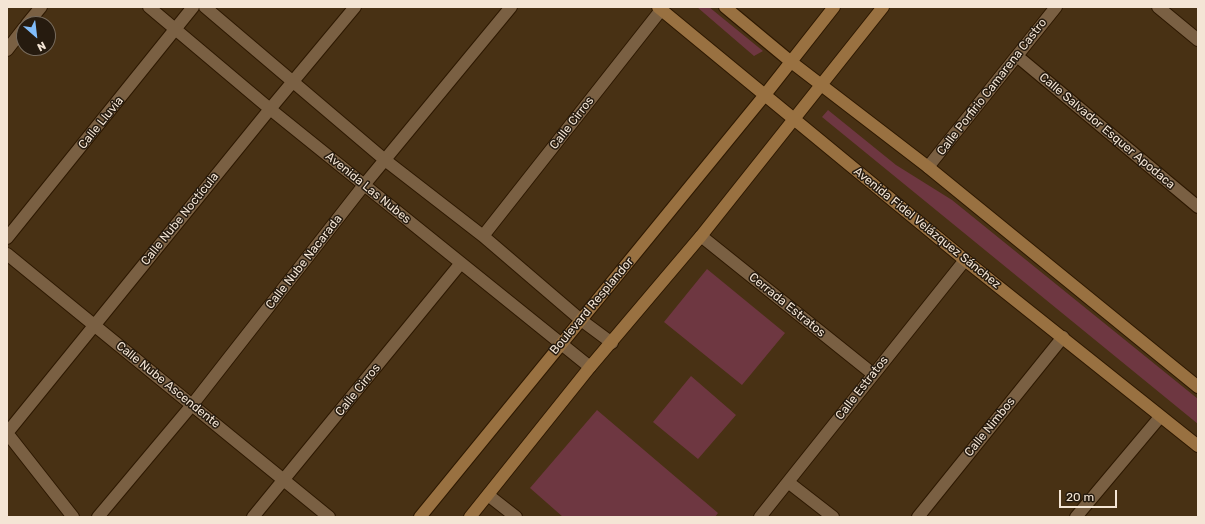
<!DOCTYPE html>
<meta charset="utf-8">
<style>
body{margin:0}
#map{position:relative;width:1205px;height:524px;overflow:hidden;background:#483114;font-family:Rubik,sans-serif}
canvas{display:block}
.frame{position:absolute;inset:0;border:8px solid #f4e5d5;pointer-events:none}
.north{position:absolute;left:16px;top:16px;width:40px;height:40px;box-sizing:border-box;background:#261b0f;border:1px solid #786c5e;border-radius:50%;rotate:152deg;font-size:11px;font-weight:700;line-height:16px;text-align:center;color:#f4e5d5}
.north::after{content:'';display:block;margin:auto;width:14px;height:18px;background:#81bdfa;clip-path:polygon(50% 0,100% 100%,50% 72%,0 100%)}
.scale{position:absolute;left:1059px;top:490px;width:58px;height:18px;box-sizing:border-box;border:2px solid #f4e5d5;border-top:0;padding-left:5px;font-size:12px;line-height:14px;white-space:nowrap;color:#f4e5d5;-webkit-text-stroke:3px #261b0f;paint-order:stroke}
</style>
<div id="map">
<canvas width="1205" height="524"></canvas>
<div class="frame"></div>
<div class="north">N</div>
<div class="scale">20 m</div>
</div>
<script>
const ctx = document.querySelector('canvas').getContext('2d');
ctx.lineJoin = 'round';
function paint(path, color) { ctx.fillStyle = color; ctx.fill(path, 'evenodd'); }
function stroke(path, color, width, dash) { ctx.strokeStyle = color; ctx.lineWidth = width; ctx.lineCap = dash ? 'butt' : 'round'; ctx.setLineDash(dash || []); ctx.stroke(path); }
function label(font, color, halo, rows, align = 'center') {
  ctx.font = font + ' Rubik,sans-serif'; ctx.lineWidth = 3; ctx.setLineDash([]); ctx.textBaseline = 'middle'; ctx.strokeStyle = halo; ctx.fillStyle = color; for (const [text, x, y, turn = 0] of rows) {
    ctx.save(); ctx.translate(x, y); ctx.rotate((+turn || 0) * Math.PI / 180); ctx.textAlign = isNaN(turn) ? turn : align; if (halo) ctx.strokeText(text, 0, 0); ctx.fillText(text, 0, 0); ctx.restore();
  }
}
paint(new Path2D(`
 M697 7H709L763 51 754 56Z
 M828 110 896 165 952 200 1198 399V424L822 117Z
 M707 269 785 333 742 385 664 322Z
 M691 376 736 415 698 459 653 422Z
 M597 410 718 513 715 517H563L530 488Z`), '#6e3741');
const street = new Path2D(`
 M149 7 270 109 590 367
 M205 7 385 160 483 236 581 320 612 343
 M1158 7 1198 40
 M27 24 41 7
 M7 50 24 28
 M1017 56 1198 207
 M928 167 1056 7
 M483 236 661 10
 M701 236 873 374
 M7 238 193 7
 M7 254 329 517
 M7 433 270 109 355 7
 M7 433 73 517
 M788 482 833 517
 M488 495 516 517
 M98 517 192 405 364 185 511 7
 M253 517 461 263
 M760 517 965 260
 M918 517 1063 337
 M1076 517 1160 417`);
const secondary = new Path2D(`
 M658 7 965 260 1198 446
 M725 7 790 61 928 167 1198 387
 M420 517 764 96 834 7
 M470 517 590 367 701 236 883 7`);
stroke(street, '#2d1800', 14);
stroke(secondary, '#2d1800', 14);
stroke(street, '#7a6043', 12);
stroke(secondary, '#997141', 12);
label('12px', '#f4e5d5', '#261b0f', [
 ["Calle Porfirio Camarena Castro",992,87,-52],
 ["Calle Lluvia",101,123,-51],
 ["Calle Cirros",572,123,-52],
 ["Calle Salvador Esquer Apodaca",1107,131,40],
 ["Avenida Las Nubes",368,188,39],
 ["Calle Nube Noctícula",180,219,-51],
 ["Avenida Fidel Velázquez Sánchez",927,228,39],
 ["Calle Nube Nacarada",304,262,-52],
 ["Cerrada Estratos",787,305,39],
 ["Boulevard Resplandor",592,306,-50],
 ["Calle Nube Ascendente",168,385,39],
 ["Calle Estratos",862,388,-52],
 ["Calle Cirros",358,390,-51],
 ["Calle Nimbos",990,427,-51]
]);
</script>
